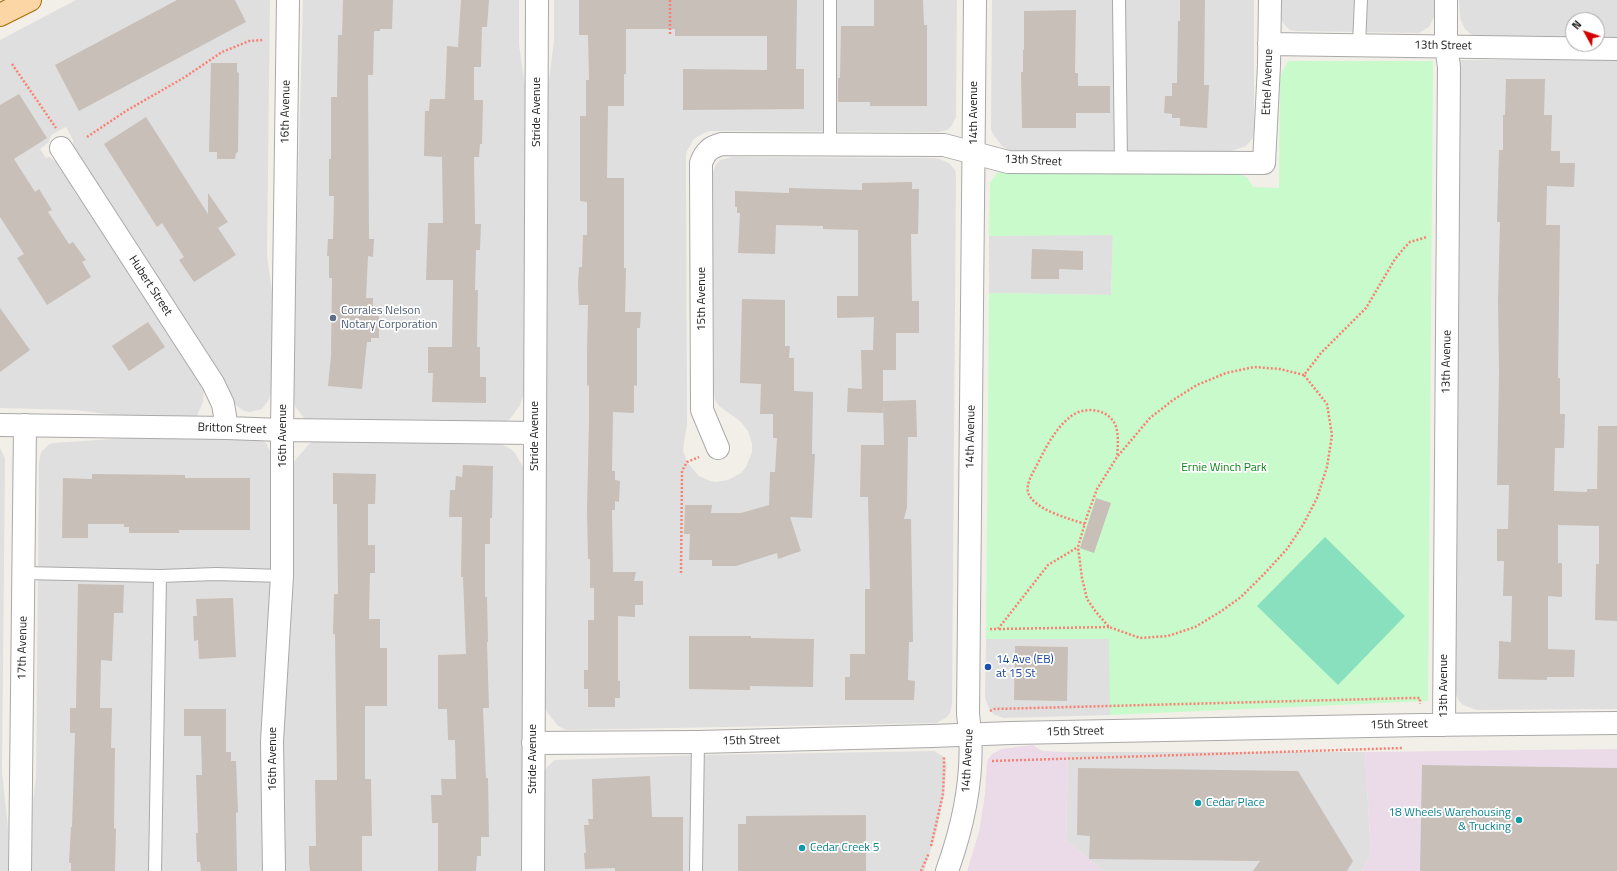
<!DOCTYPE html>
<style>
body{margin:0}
#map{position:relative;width:1617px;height:871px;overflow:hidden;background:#f2efe9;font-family:"Titillium Web",sans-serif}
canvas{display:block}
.north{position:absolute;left:1565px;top:12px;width:40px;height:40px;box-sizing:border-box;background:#fff;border:1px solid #a7a7a7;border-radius:50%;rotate:310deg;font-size:11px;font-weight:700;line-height:16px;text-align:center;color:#222}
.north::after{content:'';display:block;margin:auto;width:14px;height:18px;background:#d40000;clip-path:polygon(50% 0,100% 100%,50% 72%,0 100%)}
</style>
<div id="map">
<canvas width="1617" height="871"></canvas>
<div class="north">N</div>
</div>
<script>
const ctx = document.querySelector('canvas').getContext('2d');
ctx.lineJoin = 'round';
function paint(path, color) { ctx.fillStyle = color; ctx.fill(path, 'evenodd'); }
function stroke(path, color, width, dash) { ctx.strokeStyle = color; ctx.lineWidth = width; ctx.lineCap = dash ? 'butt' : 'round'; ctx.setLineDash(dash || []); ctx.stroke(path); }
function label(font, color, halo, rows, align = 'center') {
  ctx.font = font + ' "Titillium Web",sans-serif'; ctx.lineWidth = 3.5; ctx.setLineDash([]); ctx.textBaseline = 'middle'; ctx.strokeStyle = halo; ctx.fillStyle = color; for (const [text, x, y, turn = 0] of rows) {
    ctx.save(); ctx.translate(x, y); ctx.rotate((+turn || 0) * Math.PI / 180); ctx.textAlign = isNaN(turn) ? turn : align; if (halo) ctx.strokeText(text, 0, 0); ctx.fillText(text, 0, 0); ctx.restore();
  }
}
paint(new Path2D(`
 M76 0H270L267 256 273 299 272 389 269 399 262 409 250 412 244 411 236 405 73 150V140L66 127 51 135 49 142 40 149 46 158 49 157 55 161 59 160 204 386 203 402 196 418 129 417 76 410 0 408V40Z
 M303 0H519V45L527 99 526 387 520 405 510 419 505 422 310 420 304 418 295 406 292 400Z
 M554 0H957L956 117 951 127 947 130 938 132 710 131 704 133 694 139 687 151 686 156 687 424 683 450 687 462 699 476 710 481 716 482 728 480 741 473 746 467 752 452V444L748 431 740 421 719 406 715 400 714 391 712 175 716 164 720 160 732 157 934 158 939 159 949 163 955 170 956 175 952 704 950 713 947 717 940 721 937 723 566 730 558 726 547 712 544 704 547 96 554 41Z
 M992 0H1254V134L1252 139 1246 146 1225 153 1010 151 1002 146 993 134 991 129Z
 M1281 0H1434V17L1429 27 1419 33 1297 31 1290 30 1283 23 1280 15Z
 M1459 0H1617V38H1597V20H1573V38H1475L1465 29 1460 18Z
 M1460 60H1617V709L1477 710 1463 705 1459 701 1455 692Z
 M1113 234 1111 295 989 293V236Z
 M256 437 266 443 270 451 272 558 262 741V871H28L29 833 36 777 39 463 41 452 48 445 53 443 128 438Z
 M315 440 452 441 501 444 511 449 515 453 524 469 523 871H282L281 739 292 464 309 444Z
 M0 448 5 458 2 772 8 828V871H0Z
 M986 639H1110V715L1004 718 995 715 990 711 985 698Z
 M934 751 944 757 947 765 944 794 937 830 924 871H542L543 775 547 767 555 760 698 755Z
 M1068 752H1365L1371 854 1362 871H1103L1066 840Z`), '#e0dfdf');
paint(new Path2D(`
 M1033 745 1042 751 1068 752 1066 840 1103 871H967L979 832 985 794 987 761 992 754 1001 749Z
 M1617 749V871H1362L1371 853 1365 752Z`), '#ebdbe8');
paint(new Path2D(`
 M1288 61H1433L1428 701 1110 715 1109 639H986L989 293 1111 295 1113 235 989 236 990 183 997 173 1003 172 1236 173 1247 177 1253 187 1279 188 1280 77Z`), '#c8facc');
paint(new Path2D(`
 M1325 537 1405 616 1338 685 1257 606Z`), '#88e0be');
paint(new Path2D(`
 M177 0H235L246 22 79 111 55 65Z
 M343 0H393L392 29H380V31H374L373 75H368L369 239H374L373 257 368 256 366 298H373V311H379V338H371V342H367L362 389 328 386 331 356 332 278H329V256H327L328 239H333L334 196H329V159H331V97H337L338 35H342Z
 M461 0H489L487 27H482L481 67H474V100H483L482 144H480L479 157H474L475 224H481L480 250H476L475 290H478L477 347H480V377H486V403L432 402 433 373H428V347H452L453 280H426L428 223H443L442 157 424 156 425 111H429L430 99H445L447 46 458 47Z
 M579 0H797L796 69H804V109L683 110V69L767 70V36H675V29H626V74H624V106H608L607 178H624V268H626L625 312H641L640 328H637V386L634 385V413L613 412 612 471H615V480L620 481 619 502 615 501V510H612L613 572H636L634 581H643V605H635V617L618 616V681H620V698H615V707H588V689H584V670H588V620H594V588H590V559H588L587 510 589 420V386L587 385V353L588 305H579L578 284 579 267H582L583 235H587V202L580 201V116H586V80H589L588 35H579Z
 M874 0H923L924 25H927V106H870V102H838V78H840L841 26H874Z
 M1180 0H1205L1204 85H1209L1207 128 1180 126V118H1172V114L1164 113 1165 96H1172V83H1177L1178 21H1180Z
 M1076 10 1075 73H1078V86H1110V113H1076V128H1022L1021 72H1023V50H1024V11Z
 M211 63H237V72L239 73 238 152 236 153 235 159H217V152H209Z
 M1506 79H1545L1544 115H1552L1551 151H1560V163H1575L1574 187 1547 186 1546 225H1560L1558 378H1560V414H1565L1564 448H1555L1554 491 1587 492V489H1597L1598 426H1617V621L1595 620 1596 564H1599V526L1558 525V563H1562V597L1548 596V649L1575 650 1574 677H1547V680L1498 679 1499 657V641L1511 642 1512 596H1503L1504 561H1497V529H1508L1509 485H1497L1499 373 1498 300 1500 222H1497L1499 150H1503V115H1505Z
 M19 94 47 138 14 159 35 192 39 189 52 210 48 212 69 244 73 242 86 260 82 262 91 277 47 305 17 258 24 254 0 217V105Z
 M146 117 208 214V193L228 222 218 228 236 255 194 282 179 260 184 257 162 223 157 227 104 144Z
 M912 182V189H919L918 234H911L912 301H919V333H896V370H883V413L847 412 848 388 862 389 861 350H873L874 317 837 318V296H858V230L823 229V226L776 225 775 254 738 253 740 213H737V207H735V191L789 193V188L862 190V183Z
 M1032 249 1083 251V270L1059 269V279H1031Z
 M742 299 785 300V346H790L789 358H794V391L813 392 812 454H815L812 518 790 517 801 551 778 559 777 553 736 566H712V560H689L690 534H684L685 505H712L711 513H741L769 505 770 472H775L777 438H773V414H760L761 384 740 383Z
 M0 308 30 350 0 372Z
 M148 322 165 347 129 371 112 346Z
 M916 400 917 437H908L907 507 904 519H911L913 642H909L908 680 915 681 914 700H845V677H850V654H865V589H870L868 497H860L861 445H884L883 401Z
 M463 465 493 466 492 518H490V544H485V597H487L488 642H487L489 708H483L486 778H488L489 837H481V856H477L476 871H438V823H432L431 795H442L441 779H456L455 740H448L447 709H438V655L466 654 463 577H461L462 517H449L450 490H455L456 476 462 477Z
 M333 473 376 474 375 504H368V545H375V573H370L369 619H380V648H387V706H365V779H371L372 836H362V871H310L309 861V846H316L315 780H337L335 634H333L334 594H338L337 504H333Z
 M92 474 185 475V478H250V530H179V533H129V527H124V524H88V538H62L63 478 92 479Z
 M1096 498 1111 503 1094 553 1080 548Z
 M78 584 124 585 123 613H114L112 661 101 660 100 708H112L111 748H115L114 828 116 829 115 871H71V863H69L71 827H72L75 733H70V708H76Z
 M233 598 236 657 199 659 198 640 194 641 193 616H197L196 599Z
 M689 636H751V638L814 639 813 687 750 686V690L689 689Z
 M1015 646 1068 647 1067 701 1014 700Z
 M184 709H226V752H231V761H236L238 812 236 813 237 871H201L200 862H197L196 833H198L196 775H202L201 736H184Z
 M1422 765 1617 768V871H1420Z
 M1078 768 1298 771 1353 861 1347 871H1253L1260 861 1089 859 1090 836 1077 835Z
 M650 776 652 817H683V871H615V868L585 869 584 853H586L584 825H589L588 819H593L592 779Z
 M866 815V871H738V824H746V816Z`), '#c7bfb8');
const service = new Path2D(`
 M1119 0 1121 163
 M1359 44 1361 0
 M830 145V0
 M24 573 160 576 216 574 282 576
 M155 871 160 576
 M696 871 698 742`);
const minor = new Path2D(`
 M1269 44 1617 49
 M61 148 213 383 223 404 227 428
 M0 425 227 428 282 430 535 433
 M718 448 702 410 701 163C705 152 710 147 722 144L944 145 1008 162 1264 163 1269 65 1270 0
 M1444 725 1449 67 1446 45V0
 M533 743 698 742 932 736 1011 733 1421 725 1617 723
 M20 871 25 425
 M274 871 272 741 282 576V430L288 0
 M533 871 537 0`);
const tertiary = new Path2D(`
 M947 871C965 821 976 767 968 714L975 0`);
const primary = new Path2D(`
 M0 15 30 0`);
stroke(service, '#a9a9a9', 14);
stroke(minor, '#a9a9a9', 24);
stroke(tertiary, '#a9a9a9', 24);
stroke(primary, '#a06b00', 24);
stroke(new Path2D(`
 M670 34V0
 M12 64 56 128
 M87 137 126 111 185 77 222 52 249 41 263 40
 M1304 375 1280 369 1254 367 1226 373 1197 385 1173 400 1150 418 1117 457 1097 489 1087 516 1078 547 1082 578 1087 599 1096 612 1109 627 1140 638 1168 636 1195 627 1220 612 1241 597 1265 573 1287 549 1303 525 1317 498 1327 467 1332 435 1327 404 1304 375 1321 353 1366 308 1395 259 1405 247 1410 242 1427 237
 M1085 524C1070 519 1032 509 1028 492 1026 484 1032 474 1036 467 1045 449 1054 430 1070 417 1083 406 1107 408 1115 424 1119 434 1118 446 1117 457
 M681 573 682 471 687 462 699 457
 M990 629H998L1048 565 1078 547
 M999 629 1109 627
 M990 711 994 709 1411 698H1420V704
 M992 761 1403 748
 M931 846 943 794 944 769V757
 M921 871 929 853`), '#fa8072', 2.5, [2, 2]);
stroke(service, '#fff', 12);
stroke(minor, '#fff', 22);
stroke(tertiary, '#fff', 22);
stroke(primary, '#fcd6a4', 22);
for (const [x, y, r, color] of [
 [333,318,4,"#5c6f8a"],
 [988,667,4,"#1a4fb4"],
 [1198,803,4,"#0f9aa8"],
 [1519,820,4,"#0f9aa8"],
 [802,848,4,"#0f9aa8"]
]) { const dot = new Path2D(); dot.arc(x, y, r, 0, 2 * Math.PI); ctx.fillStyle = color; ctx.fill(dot); stroke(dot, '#fff', 1.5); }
label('12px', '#222', '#fff', [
 ["13th Street",1443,46,1],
 ["Ethel Avenue",1268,82,-88],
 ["16th Avenue",286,112,-89],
 ["Stride Avenue",537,112,-90],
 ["14th Avenue",974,113,-90],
 ["13th Street",1033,161,3],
 ["Hubert Street",150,286,57],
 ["15th Avenue",702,299,-90],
 ["13th Avenue",1447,362,-89],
 ["Britton Street",232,429,2],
 ["16th Avenue",283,436,-90],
 ["Stride Avenue",535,436,-90],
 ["14th Avenue",971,437,-89],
 ["17th Avenue",23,648,-89],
 ["13th Avenue",1444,686,-90],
 ["15th Street",1399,725,-1],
 ["15th Street",1075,732,-1],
 ["15th Street",751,741,-1],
 ["16th Avenue",273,759,-90],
 ["Stride Avenue",533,759,-90],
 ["14th Avenue",968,761,-87]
]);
label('12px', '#4e5e75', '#fff', [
 ["Corrales Nelson",341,311],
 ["Notary Corporation",341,325]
], 'left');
label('12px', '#0c8416', '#fff', [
 ["Ernie Winch Park",1224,468]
]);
label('12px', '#164399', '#fff', [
 ["14 Ave (EB)",996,660],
 ["at 15 St",996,674]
], 'left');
label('12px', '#0d838f', '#fff', [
 ["Cedar Place",1206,803],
 ["18 Wheels Warehousing",1511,813,"right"],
 ["& Trucking",1511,827,"right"],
 ["Cedar Creek 5",810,848]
], 'left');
</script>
